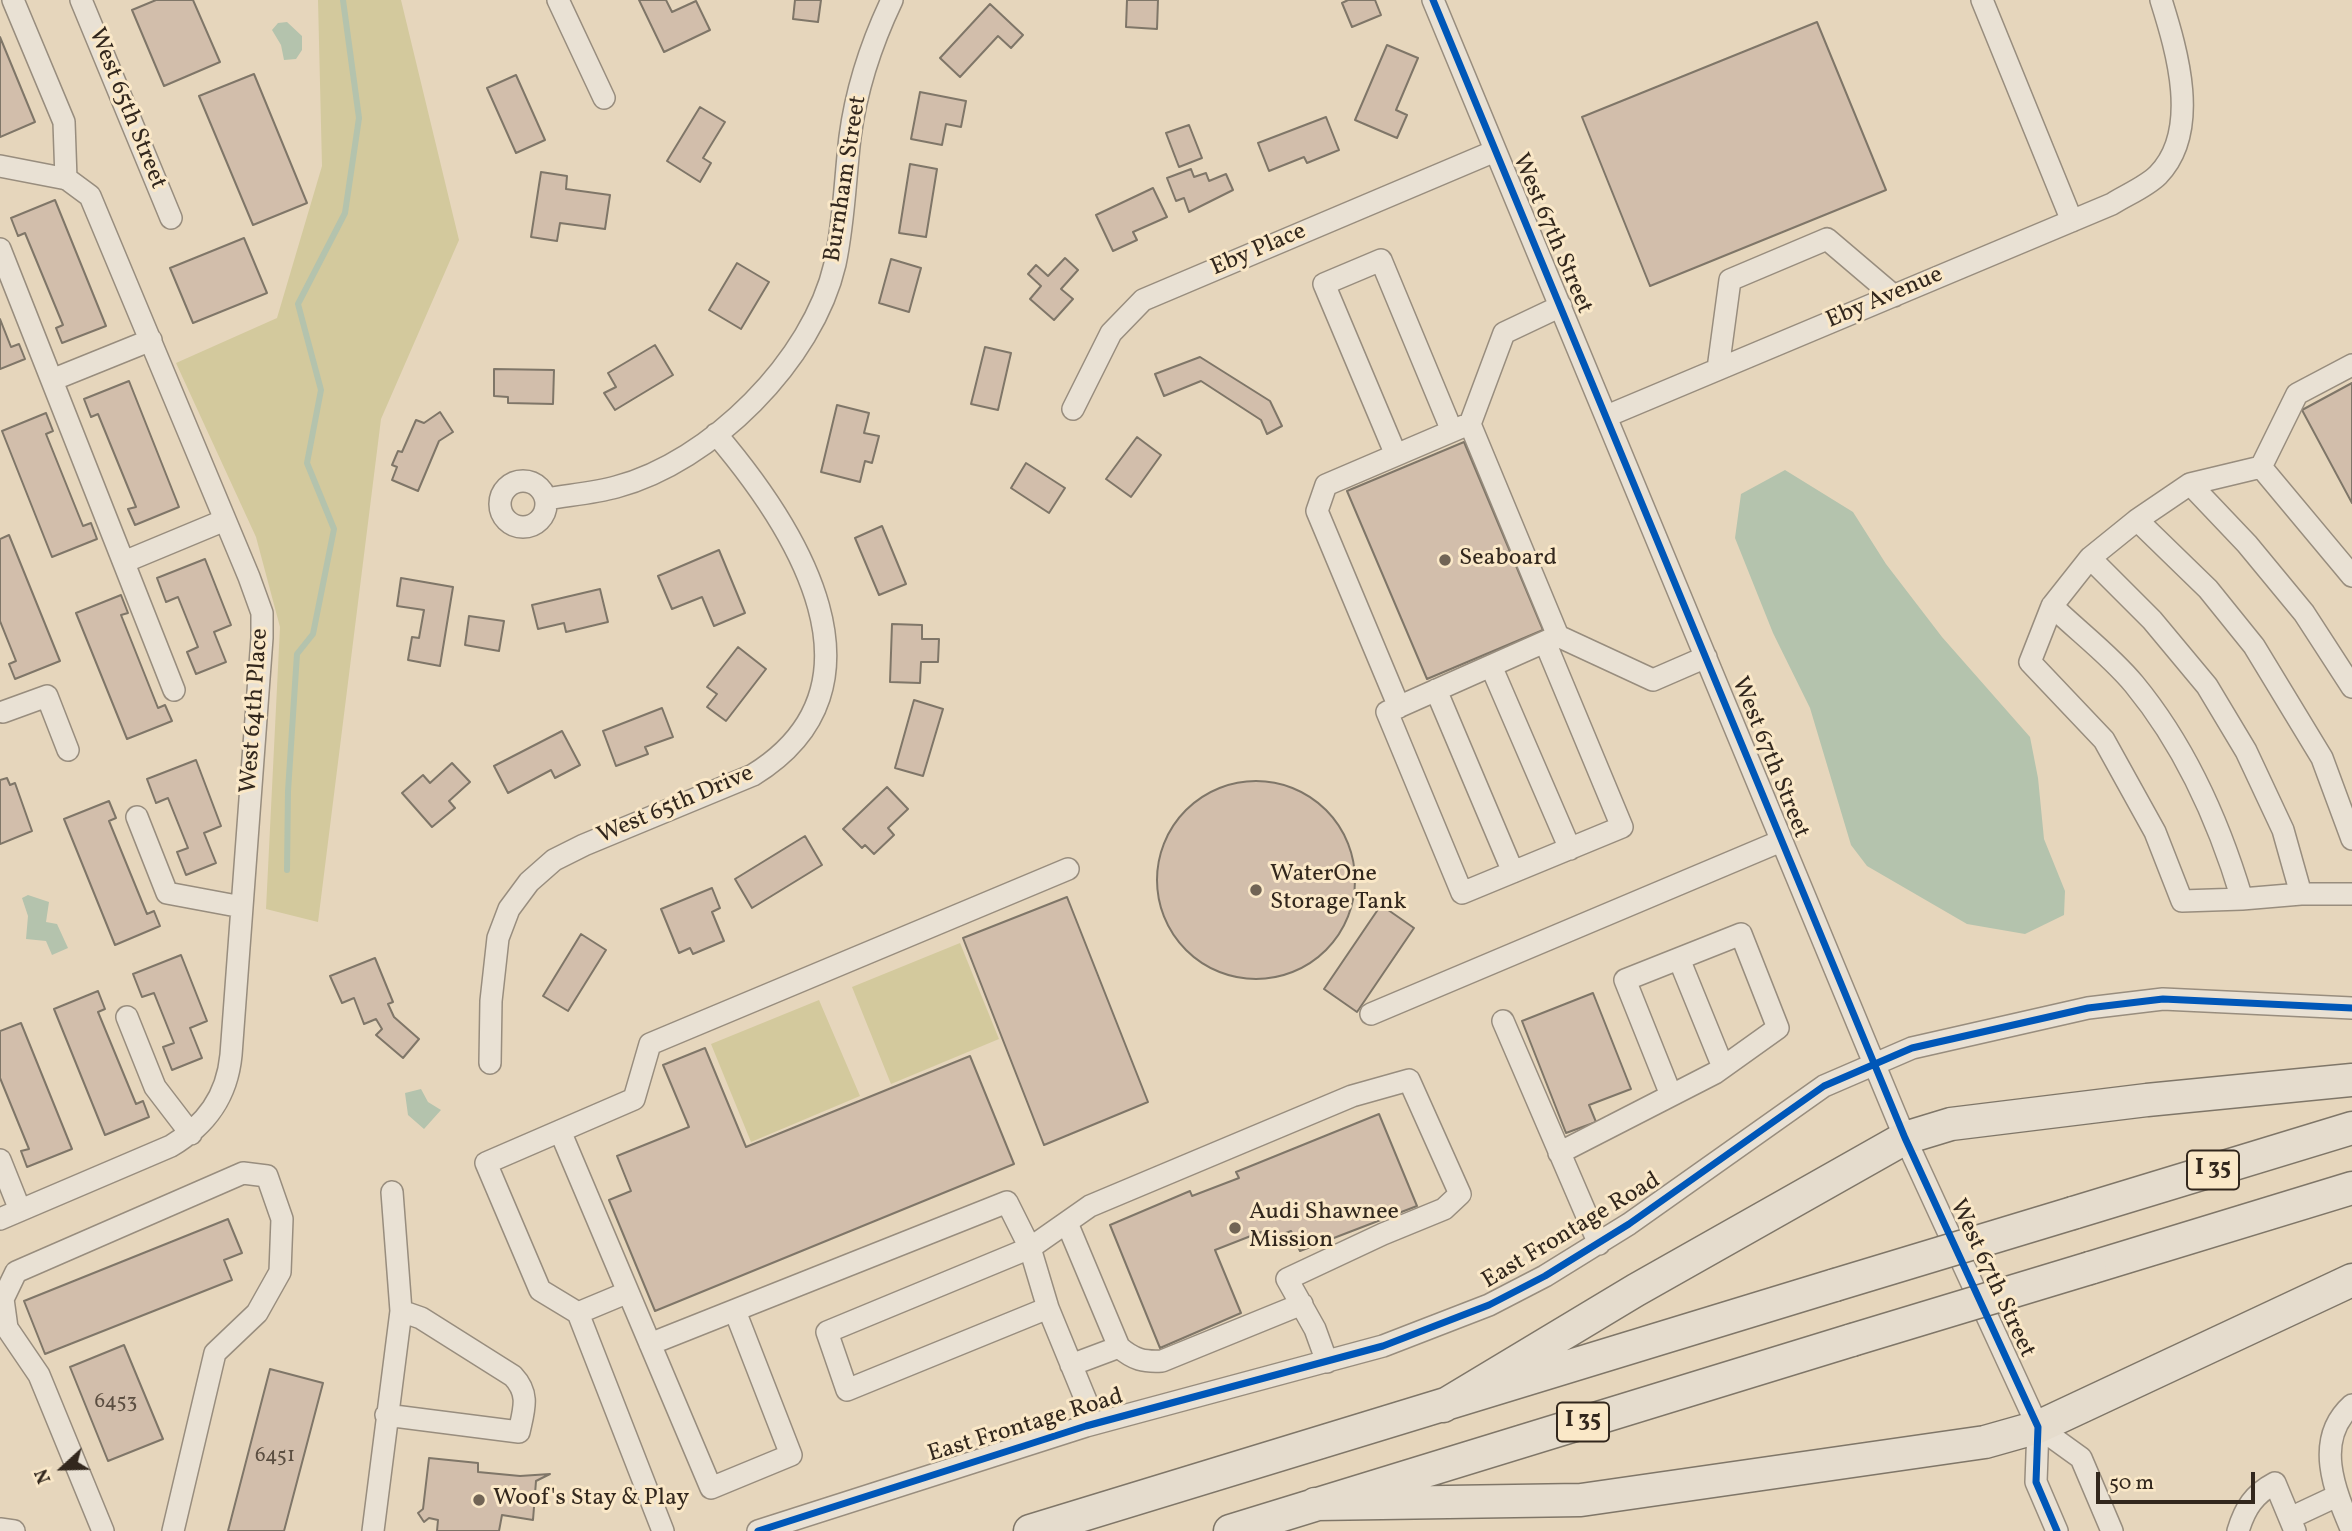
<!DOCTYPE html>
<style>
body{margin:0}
#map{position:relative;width:2352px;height:1531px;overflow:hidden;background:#e6d6bc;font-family:Vollkorn,serif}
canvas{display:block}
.north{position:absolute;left:28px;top:1433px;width:70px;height:70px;-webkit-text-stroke:5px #fae8c8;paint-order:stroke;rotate:248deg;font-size:19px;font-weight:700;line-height:28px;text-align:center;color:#32271d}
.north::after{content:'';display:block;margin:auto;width:24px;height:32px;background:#32271d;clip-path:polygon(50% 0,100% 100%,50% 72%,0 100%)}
.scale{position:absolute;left:2096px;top:1472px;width:159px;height:32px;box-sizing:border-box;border:4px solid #32271d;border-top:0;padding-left:9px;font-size:21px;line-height:24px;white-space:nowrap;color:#32271d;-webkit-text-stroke:5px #fae8c8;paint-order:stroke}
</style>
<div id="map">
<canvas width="2352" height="1531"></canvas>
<div class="north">N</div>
<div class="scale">50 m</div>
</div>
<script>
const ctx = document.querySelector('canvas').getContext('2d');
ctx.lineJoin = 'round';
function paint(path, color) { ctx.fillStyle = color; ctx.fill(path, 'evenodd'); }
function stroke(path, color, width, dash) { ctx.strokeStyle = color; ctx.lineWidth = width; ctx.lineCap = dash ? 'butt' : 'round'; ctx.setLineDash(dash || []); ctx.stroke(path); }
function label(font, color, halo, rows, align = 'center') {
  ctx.font = font + ' Vollkorn,serif'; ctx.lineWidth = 6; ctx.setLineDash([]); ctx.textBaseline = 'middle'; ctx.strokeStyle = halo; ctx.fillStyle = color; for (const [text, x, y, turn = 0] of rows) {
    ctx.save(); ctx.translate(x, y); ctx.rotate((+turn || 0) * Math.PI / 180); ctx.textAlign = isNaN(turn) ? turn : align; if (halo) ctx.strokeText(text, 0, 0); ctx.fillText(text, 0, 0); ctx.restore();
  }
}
paint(new Path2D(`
 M318 0H401L459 240 381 419 318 922 266 909 280 627 256 537 176 363 277 318 322 166Z
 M960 943 999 1039 891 1084 852 987Z
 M819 1000 860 1096 751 1142 711 1044Z`), '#d3c99d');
paint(new Path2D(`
 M287 22 302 36V50L296 59 284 60 281 45 272 30 278 23Z
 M1785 470 1853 512 1886 564 1942 637 2030 737 2038 778 2044 839 2065 891 2064 915 2025 934 1967 924 1867 866 1851 845 1810 708 1773 633 1735 538 1741 494Z
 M28 895 49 902 46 922 57 924 68 948 52 955 46 941 26 939 28 916 22 898Z
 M421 1089 428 1102 441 1110 424 1129 408 1115 405 1093Z`), '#b4c3ad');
stroke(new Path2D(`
 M287 870 288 791 297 654 313 634 334 529 307 463 321 390 298 304 345 213 359 118 343 0`), '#b4c3ad', 6);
const building = new Path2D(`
 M156 0H193L220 62 164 86 132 10Z
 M639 0H666L672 12 696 1 710 30 664 52Z
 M795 0H821L818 22 793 19Z
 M1127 0H1158L1157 29 1126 27Z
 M1348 0H1375L1381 15 1352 27 1342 3Z
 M990 4 1023 35 1011 48 998 36 960 77 940 58Z
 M1817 22 1886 190 1650 286 1582 117Z
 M0 37 35 122 0 137Z
 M1387 45 1418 58 1396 110 1407 115 1397 138 1355 120Z
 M254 74 307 203 253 225 199 96Z
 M516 75 545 140 516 153 487 88Z
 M920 92 966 101 961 127 946 124 942 145 911 139Z
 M700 107 725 122 703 158 711 163 700 182 667 161Z
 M1326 117 1339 150 1307 163 1304 157 1269 171 1258 143Z
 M1189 125 1202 158 1179 167 1166 133Z
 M910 164 937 169 926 237 899 233Z
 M1191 169 1194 177 1206 173 1209 181 1226 174 1233 190 1189 212 1184 198 1176 201 1167 178Z
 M541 172 567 176 566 189 610 195 605 229 560 223 557 241 531 237Z
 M1153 188 1167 217 1133 232 1137 240 1113 251 1096 215Z
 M55 200 106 326 62 343 56 328 63 325 25 233 18 236 11 218Z
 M244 238 267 293 193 323 170 268Z
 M1065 258 1078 270 1061 289 1073 299 1054 320 1030 299 1041 286 1028 274 1036 265 1048 276Z
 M891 259 921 268 909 312 879 303Z
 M737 263 769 282 741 329 709 310Z
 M0 319 11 347 19 344 25 359 0 369Z
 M655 345 673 375 615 410 604 393 616 387 608 373Z
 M985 347 1011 353 998 410 971 404Z
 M1200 357 1270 401 1282 426 1267 434 1261 420 1201 381 1164 396 1155 374Z
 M494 369 554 370 553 404 508 403V397L494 396Z
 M129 381 179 507 135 525 128 509 136 507 98 414 91 417 84 399Z
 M2352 383V503L2302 410Z
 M837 405 869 413 864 433 879 436 872 463 865 461 860 482 821 472Z
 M440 412 453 432 439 441 418 491 392 480 397 467 392 465 398 451 402 452 416 420 424 423Z
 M46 413 53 431 46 434 83 526 91 523 97 539 52 557 2 431Z
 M1137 437 1161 455 1131 497 1106 479Z
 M1464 442 1543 630 1427 679 1347 491Z
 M1026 463 1065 488 1049 513 1011 488Z
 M882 526 906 584 879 595 855 538Z
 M9 535 60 661 15 679 9 664 16 661 0 621V539Z
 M719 550 745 613 714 626 702 597 672 609 658 576Z
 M205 559 231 625 214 632 226 662 196 674 187 652 198 647 178 597 166 602 157 578Z
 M401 578 453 587 440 666 408 660 412 637 419 638 424 610 397 606Z
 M600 589 608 622 566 632 564 623 538 629 532 605Z
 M121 595 128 613 121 615 158 708 165 705 172 721 127 739 76 613Z
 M469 616 504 621 499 651 465 645Z
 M892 624 922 625V639H939L938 662H921L920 683 890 682Z
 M738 647 766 669 726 721 707 707 717 694 707 687Z
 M914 700 943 709 923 776 895 768Z
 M662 708 673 737 645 747 648 754 616 766 603 731Z
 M562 731 580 765 555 778 551 770 508 793 494 766Z
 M196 760 221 826 204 833 216 863 186 875 177 852 188 848 168 798 156 803 147 779Z
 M452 763 470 782 449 801 455 808 432 827 402 793 423 775 430 783Z
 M7 778 10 785 15 783 32 831 0 844V780Z
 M1157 880a99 99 0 1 1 198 0a99 99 0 1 1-198 0Z
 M887 787 908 809 888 828 894 835 874 854 865 845 862 848 843 829Z
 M109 801 116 818 109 821 147 914 154 911 160 926 115 945 64 819Z
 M805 836 822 865 752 908 735 879Z
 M712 888 720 908 712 912 724 941 693 954 690 948 679 953 661 909Z
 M1067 897 1148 1102 1044 1145 963 938Z
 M1381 905 1414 928 1357 1012 1324 989Z
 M581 934 606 950 568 1011 543 996Z
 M181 955 207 1021 190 1028 202 1058 172 1070 163 1047 174 1043 154 993 142 997 133 974Z
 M375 958 393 1002 388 1004 394 1017 419 1039 403 1058 376 1035 382 1029 376 1019 364 1024 354 998 342 1003 330 976Z
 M98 991 105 1009 98 1012 136 1104 143 1101 149 1117 105 1135 54 1009Z
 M1593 993 1631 1089 1589 1105 1596 1122 1566 1133 1522 1021Z
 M21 1023 72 1149 27 1167 21 1151 29 1149 0 1078V1031Z
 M705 1048 746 1147 970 1056 1014 1164 655 1311 609 1200 631 1191 617 1156 689 1127 663 1065Z
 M1379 1114 1417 1206 1300 1251 1291 1231 1265 1241 1261 1232 1215 1250 1241 1313 1160 1348 1110 1225 1190 1191 1192 1196 1239 1178 1236 1172Z
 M228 1219 242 1253 224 1260 232 1280 45 1354 24 1301Z
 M124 1345 163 1439 108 1461 70 1367Z
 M270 1369 323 1383 284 1531H228Z
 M429 1458 478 1463V1472L520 1476 550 1474 536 1481 533 1520 502 1515 499 1531H437L438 1520 429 1518 424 1522 418 1513 423 1509Z`);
paint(building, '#d2beab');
stroke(building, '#7f7668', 2);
const minor = new Path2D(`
 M13 0 64 122 66 179
 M81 0 171 218
 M558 0 604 98
 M1433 0 1905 1138 2038 1427 2036 1482 2057 1531
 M1982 0 2072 221
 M0 166 67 179 90 196 249 577 262 613V638L231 1055C227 1097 206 1125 171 1146L0 1219
 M0 249 174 690
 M1561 306 1504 333 1470 424 1558 636 1653 680 1706 657
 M1718 369 1730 280 1827 239 1894 296
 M52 380 151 340
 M1073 409 1111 333 1143 300 1495 151
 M1607 416 2112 204C2126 195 2146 187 2158 175 2201 131 2177 51 2161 0
 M1396 455 1324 284 1381 260 1452 431
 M2261 467 2297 394 2352 365
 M500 504a23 23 0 1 1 46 0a23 23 0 1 1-46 0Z
 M2190 484 2137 520 2208 589 2254 646 2322 758 2352 839
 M547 499C570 495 594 493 616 487 711 462 813 360 835 264 844 222 845 180 850 137 856 91 872 42 892 0
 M2137 520 2090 558 2152 620 2207 686 2246 751 2283 830 2301 894H2352
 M2090 558 2052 606C2079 632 2111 656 2134 684 2186 747 2219 822 2242 899L2301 894
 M124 562 225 520
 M2352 576 2261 467 2190 484 2247 544 2304 613 2352 687
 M2052 606 2030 662 2104 740 2155 832 2182 901 2242 899
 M1545 642 1622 827 1462 893 1387 712 1558 636
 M1491 666 1570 849
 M1436 690 1513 872
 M1399 707 1317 511 1326 485 1464 426
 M3 712 47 696 68 750
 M137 817 167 893 242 907
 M1679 959 1723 1067
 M1371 1014 1781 841
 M127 1017 155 1087 191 1134
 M1503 1021 1599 1244
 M490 1063 491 1001 498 938 509 909 529 882 554 860 584 845 753 775C897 686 796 528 716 434
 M560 1131 634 1099 650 1044 1068 869
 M1559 1153 1715 1073 1778 1028 1741 934 1625 980 1671 1095
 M0 1160 20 1210
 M1067 1223 1119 1347
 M1048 1308 847 1390 827 1332 1030 1248 1090 1206 1352 1096 1409 1080 1460 1194 1444 1209 1383 1234 1287 1279 1315 1329 1327 1362
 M578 1313 626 1293
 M650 1344 1007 1202 1030 1248 1048 1308 1087 1403 1086 1426
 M1071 1365 1119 1347C1134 1360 1144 1362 1162 1361L1302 1304
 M386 1415 519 1432C524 1409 530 1394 513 1376L421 1318 401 1311
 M2038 1427 2081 1458 2112 1531
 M2290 1518 2337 1496
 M0 1529 14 1531
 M103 1531 39 1375 7 1328 3 1299 16 1272 243 1173 267 1176 282 1219 280 1272 257 1313 215 1353 173 1531
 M373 1531 401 1311 392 1192
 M663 1531 578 1313 540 1290 486 1163 560 1131 711 1488 791 1455 735 1311
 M758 1531 1086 1426 1383 1346 1489 1305 1545 1276 1629 1224 1824 1086 1912 1048 2088 1008 2163 999 2352 1008
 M2238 1531C2245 1508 2254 1494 2275 1483L2295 1531
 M2352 1531C2335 1491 2313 1440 2352 1405`);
const highway = new Path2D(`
 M2073 1213 2352 1128
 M2090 1268 2352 1188
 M1443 1406 1636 1290 1905 1138 1951 1124 2147 1100 2352 1080
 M1315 1504 1581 1500 1985 1442 2038 1427 2352 1280
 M1030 1531 1835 1285
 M1230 1531 1852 1340`);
stroke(minor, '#988d7e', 24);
stroke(highway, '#7f7668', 35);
stroke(minor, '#e9e1d4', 21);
stroke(highway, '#e5dccd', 32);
const highwayBridge = new Path2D(`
 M1835 1285 2073 1213
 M1852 1340 2090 1268`);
stroke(highwayBridge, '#7f7668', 35, []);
stroke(highwayBridge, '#e5dccd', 32);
stroke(new Path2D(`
 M1433 0 1905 1138 2038 1427 2036 1482 2057 1531
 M758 1531 1086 1426 1383 1346 1489 1305 1545 1276 1629 1224 1824 1086 1912 1048 2088 1008 2163 999 2352 1008`), '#0057b8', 7);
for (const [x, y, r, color] of [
 [1445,560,7,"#716455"],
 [1256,890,7,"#716455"],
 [1235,1228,7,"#716455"],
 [479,1500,7,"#716455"]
]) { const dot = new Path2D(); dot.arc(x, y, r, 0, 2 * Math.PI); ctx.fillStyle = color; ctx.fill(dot); stroke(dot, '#fae8c8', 2.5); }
label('21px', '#5b4e41', null, [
 ["6453",116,1403],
 ["6451",275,1457]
]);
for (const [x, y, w] of [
 [2213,1170,52],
 [1583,1422,52]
]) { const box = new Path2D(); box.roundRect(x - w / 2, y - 19.5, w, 39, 5); ctx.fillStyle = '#fae8c8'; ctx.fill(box); stroke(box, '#32271d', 2); }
label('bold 23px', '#32271d', null, [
 ["I 35",2213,1170],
 ["I 35",1583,1422]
]);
label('24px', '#32271d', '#fae8c8', [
 ["West 65th Street",126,109,68],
 ["Burnham Street",847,179,-81],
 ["West 67th Street",1551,234,67],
 ["Eby Place",1259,251,-23],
 ["Eby Avenue",1885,299,-23],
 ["West 64th Place",256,711,-86],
 ["West 67th Street",1769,758,68],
 ["West 65th Drive",676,806,-23],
 ["East Frontage Road",1572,1232,-31],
 ["West 67th Street",1991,1279,65],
 ["East Frontage Road",1026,1427,-17]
]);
label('24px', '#32271d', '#fae8c8', [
 ["Seaboard",1459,560],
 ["WaterOne",1270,876],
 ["Storage Tank",1270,904],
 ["Audi Shawnee",1249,1214],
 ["Mission",1249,1242],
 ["Woof's Stay & Play",493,1500]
], 'left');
</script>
